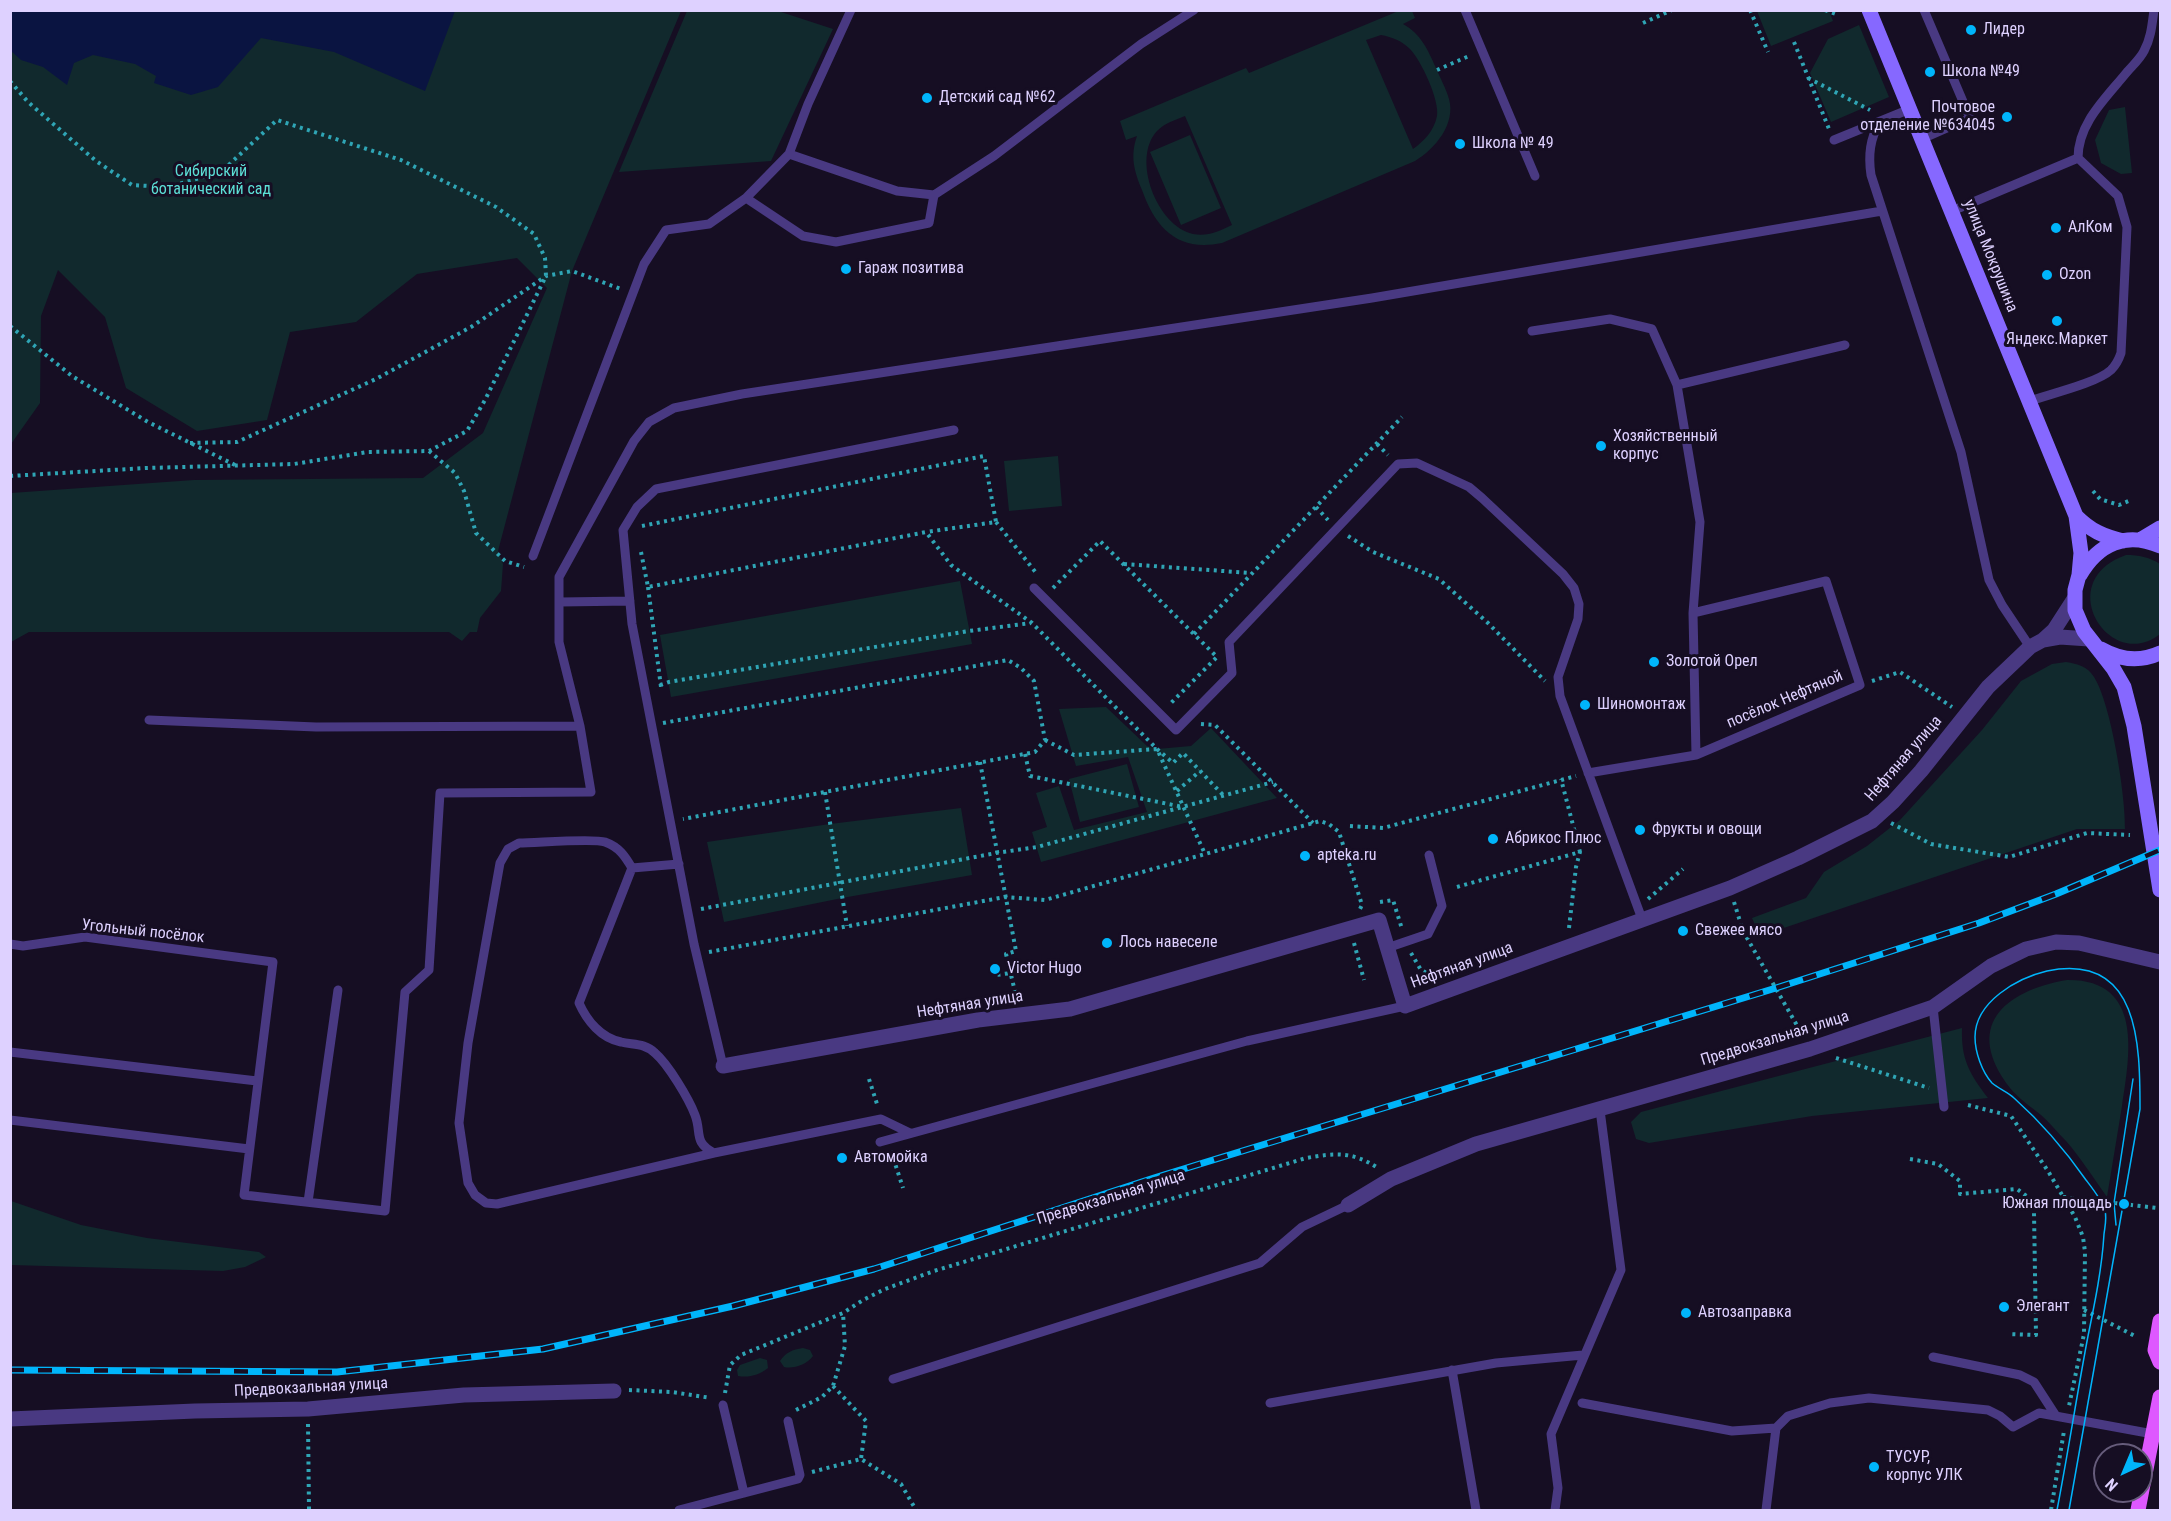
<!DOCTYPE html>
<meta charset="utf-8">
<style>
body{margin:0}
#map{position:relative;width:2171px;height:1521px;overflow:hidden;background:#160e23;font-family:"Roboto Condensed",sans-serif}
canvas{display:block}
.frame{position:absolute;inset:0;border:12px solid #ded1ff;pointer-events:none}
.north{position:absolute;left:2093px;top:1443px;width:60px;height:60px;box-sizing:border-box;background:#160e23;border:2px solid #665c7b;border-radius:50%;rotate:224deg;font-size:16px;font-weight:700;line-height:24px;text-align:center;color:#ded1ff}
.north::after{content:'';display:block;margin:auto;width:21px;height:27px;background:#00b5fb;clip-path:polygon(50% 0,100% 100%,50% 72%,0 100%)}
</style>
<div id="map">
<canvas width="2171" height="1521"></canvas>
<div class="frame"></div>
<div class="north">N</div>
</div>
<script>
const ctx = document.querySelector('canvas').getContext('2d');
ctx.lineJoin = 'round';
function paint(path, color) { ctx.fillStyle = color; ctx.fill(path, 'evenodd'); }
function stroke(path, color, width, dash) { ctx.strokeStyle = color; ctx.lineWidth = width; ctx.lineCap = dash ? 'butt' : 'round'; ctx.setLineDash(dash || []); ctx.stroke(path); }
function label(font, color, halo, rows, align = 'center') {
  ctx.font = font + ' "Roboto Condensed",sans-serif'; ctx.lineWidth = 6; ctx.setLineDash([]); ctx.textBaseline = 'middle'; ctx.strokeStyle = halo; ctx.fillStyle = color; for (const [text, x, y, turn = 0] of rows) {
    ctx.save(); ctx.translate(x, y); ctx.rotate((+turn || 0) * Math.PI / 180); ctx.textAlign = isNaN(turn) ? turn : align; if (halo) ctx.strokeText(text, 0, 0); ctx.fillText(text, 0, 0); ctx.restore();
  }
}
paint(new Path2D(`
 M1401 10 1412 11 1415 18 1403 24C1421 34 1428 50 1436 68 1440 78 1446 88 1449 99 1456 124 1435 149 1415 161L1222 243C1178 252 1156 229 1142 190 1134 171 1130 156 1137 136L1126 140 1120 121 1246 68 1249 73ZM1381 35C1392 37 1402 41 1410 49 1421 60 1440 101 1437 116 1434 131 1424 141 1413 149L1366 40ZM1185 116 1232 225C1220 231 1207 237 1193 234 1157 226 1131 159 1157 131 1165 123 1175 120 1185 116Z
 M10 11H681L572 271 498 551 503 564 501 591 480 618 477 632H470L462 641 449 632H29L11 642V493L194 480 423 478 483 433 547 288 517 258 417 274 356 322 290 332 267 420 197 431 126 388 105 317 58 270 41 316 40 403 11 444Z
 M687 11H778L833 29 771 161 619 172Z
 M1757 11H1829L1833 21 1771 46Z
 M1859 25 1889 97 1831 122 1810 73 1828 39Z
 M2125 107 2132 173 2121 174 2101 163 2095 140 2109 110Z
 M1190 135 1221 208 1181 225 1150 152Z
 M1058 456 1062 506 1009 511 1004 461Z
 M2126 555C2139 555 2149 557 2160 564V634C2110 674 2051 581 2126 555Z
 M960 581 972 644 671 697 660 635Z
 M2066 662C2078 664 2087 666 2094 677 2111 703 2126 797 2125 829H2077L1760 936 1752 918 1806 898 1824 872 1867 846 1900 820 1982 730 2021 681 2052 664Z
 M1106 707 1147 746 1157 749 1191 746 1211 728 1277 798 1041 862 1032 832 1047 827 1036 793 1059 786 1074 830 1147 812 1128 757 1076 766 1059 709Z
 M1127 764 1139 807 1080 822 1069 779Z
 M961 808 972 875 842 898 724 922 707 842 830 824Z
 M2067 980C2144 979 2130 1055 2122 1106 2117 1136 2112 1167 2107 1197 2094 1179 2081 1158 2066 1141 2058 1133 2050 1123 2041 1115 2030 1106 2019 1099 2010 1088 1963 1027 2003 991 2067 980Z
 M1962 1028C1961 1059 1969 1073 1988 1098L1812 1116 1649 1143 1636 1139 1631 1122 1641 1112Z
 M11 1201 81 1225 147 1238 259 1252 266 1257 245 1267 223 1271 11 1265Z
 M803 1348 810 1350 813 1356C806 1365 794 1369 784 1367L780 1361C786 1352 792 1350 803 1348Z
 M760 1358 767 1360 768 1368C759 1375 749 1378 738 1376L737 1370 740 1365Z`), '#11292d');
paint(new Path2D(`
 M11 10H455V11L425 91 334 52 261 38 218 87 191 95 154 83 156 76 135 64 93 55 74 63 67 85 43 67 21 60 11 51Z`), '#0a1441');
stroke(new Path2D(`
 M1750 10 1768 52
 M1825 10 1836 14
 M1643 23 1672 10
 M1794 42 1829 129
 M1437 70 1469 56
 M1808 78 1870 110
 M10 81 28 102 96 161 132 185 168 187 221 172 277 120 401 160 496 207 534 234 545 258 546 276 485 400 467 431 429 451 368 452 294 464 146 468 10 476
 M10 326 72 376 148 422 235 465
 M190 443 237 442 376 379 471 327 546 276 572 271 621 289
 M1377 444 1388 455
 M429 451 455 473 464 491 476 533 505 561 524 567
 M2093 491 2100 499 2119 505 2131 500
 M1316 507 1328 520
 M996 522 1037 574
 M642 526 984 456 996 522 926 532
 M1348 536 1373 552 1439 579 1488 623 1545 681
 M641 552 648 587 926 532 951 565 1032 623 1157 749 1173 763 1183 753 1224 796
 M1124 564 1251 573
 M648 587 661 687
 M1053 588 1100 541 1217 657 1170 704
 M1194 634 1402 417
 M1872 681 1900 672 1952 707
 M660 685 669 682 969 631 1031 623
 M663 723 1008 660 1021 668 1034 681 1045 740 1035 752 683 819
 M1201 724 1215 725 1313 823
 M1045 740 1074 755 1157 749 1205 854
 M1025 754 1030 776 1183 807
 M980 762 1016 951 1006 954 1017 1000
 M1177 791 1200 771
 M825 792 847 926
 M1891 823 1931 844 2009 857 2087 833 2130 835
 M1350 826 1383 828 1576 776
 M1457 887 1580 852 1561 779
 M1648 899 1683 869
 M1380 902 1393 900 1402 929
 M1734 902 1743 931 1803 1036
 M701 909 996 853 1037 847 1273 782
 M1569 928 1576 867 1580 852
 M1354 943 1364 980
 M709 952 1005 897 1045 900 1320 821 1329 824 1339 832 1362 905 1360 909
 M1411 953 1421 970 1437 978
 M995 969 996 975 1011 973
 M1836 1058 1929 1088
 M869 1079 878 1107
 M1968 1105 2011 1116 2048 1171 2075 1217 2083 1237 2085 1252 2084 1334 2069 1406
 M891 1151 903 1188
 M1910 1159 1938 1164 1960 1181V1194L2017 1189 2029 1198 2034 1212 2036 1335 2008 1334
 M2063 1197 2157 1208
 M2084 1310 2135 1336
 M833 1386 866 1421 861 1459
 M629 1390 672 1392 711 1398
 M725 1393 730 1365 741 1355 843 1313 863 1300 885 1289 934 1271 1306 1158C1335 1153 1352 1151 1378 1168
 M796 1410 822 1397 833 1386 845 1346 843 1313
 M308 1424 309 1510
 M812 1472 861 1459 901 1484 916 1510
 M2051 1510 2064 1431`), '#2fa5b5', 4, [3, 4.5]);
stroke(new Path2D(`
 M1465 10 1535 176
 M1880 121C1870 139 1868 155 1871 175L1961 452 1989 580 2002 605 2030 647
 M1922 139 1970 118 1924 10
 M1834 140 1910 109
 M789 154 897 191 934 195 994 156 1141 44 1194 10
 M746 198 789 154 808 104 851 10
 M1952 211 2078 158
 M1532 331 1610 319 1652 329 1677 385 1700 522 1693 613 1696 755 1588 773
 M1677 385 1845 345
 M2030 401C2050 394 2097 383 2111 370 2116 365 2119 359 2121 353L2127 227 2118 196 2078 158C2078 123 2106 98 2127 72 2133 65 2140 59 2144 51 2151 38 2152 25 2154 10
 M533 556 644 264 666 230 709 224 746 198 803 236 836 242 929 223 934 195
 M1034 588 1176 730 1232 673 1229 642 1398 464 1417 463 1469 487 1482 498 1563 574 1574 588 1579 604 1578 619 1558 677 1560 696 1642 919
 M560 602 630 601
 M1693 613 1826 581 1860 685 1696 755
 M149 720 316 727 580 726
 M679 864 632 868 579 1003C587 1021 601 1038 621 1042 633 1045 645 1043 655 1053 668 1064 689 1099 695 1115 702 1133 693 1142 714 1153
 M632 868C625 856 619 847 605 842 593 838 536 843 519 843L508 849 500 863 468 1043 459 1123 468 1183 475 1195 486 1203 497 1204 714 1153 881 1119 910 1133
 M10 944 23 946 85 937 273 962 244 1195 385 1211 405 992 429 970 440 793 591 792 580 726 559 642V577L634 441 649 422 674 408 742 394 1372 298 1882 211
 M1387 948 1428 934 1442 906 1429 855
 M1933 1007 1944 1107
 M10 1052 257 1081
 M723 1066 694 944 632 624 623 530 637 507 656 489 954 430
 M10 1120 249 1149
 M880 1142 1247 1041 1405 1006
 M308 1202 338 990
 M1933 1357 2020 1375 2034 1382 2056 1416
 M1452 1370 1476 1510
 M893 1379 1260 1263 1302 1227 1348 1205
 M1270 1403 1496 1363 1583 1355
 M1582 1403 1732 1431 1776 1428
 M723 1405 744 1493
 M679 1510 798 1479 800 1475 788 1421
 M1555 1510 1558 1488 1551 1434 1621 1270 1600 1110
 M1766 1510 1776 1428 1788 1416 1830 1403 1869 1398 1988 1410 2000 1416 2013 1427 2039 1413 2153 1434`), '#493982', 9);
stroke(new Path2D(`
 M2043 640 2060 637 2089 639
 M723 1066 978 1020 1070 1009 1379 920 1405 1006 1730 888 1798 858 1872 821 1893 802 1921 771 1988 687 2030 647 2043 640 2054 630 2074 599
 M1348 1205 1391 1179 1476 1144 1810 1049 1933 1007 1991 966 2026 949 2056 942 2079 943 2160 962
 M10 1419 195 1411 308 1409 464 1395 614 1391`), '#493982', 15);
stroke(new Path2D(`
 M1869 10 2076 516 2081 553 2079 575 2075 590V610L2084 631 2113 668 2124 687 2134 726 2160 890
 M2076 516C2091 531 2103 536 2123 541
 M2140 540 2160 528
 M2080 575C2098 544 2126 531 2160 546
 M2101 649C2120 660 2140 662 2160 653`), '#8668ff', 15);
stroke(new Path2D(`
 M2160 1321 2155 1350 2160 1362
 M2138 1510 2160 1397`), '#de58ff', 15);
stroke(new Path2D(`
 M2116 1225 2114 1203 2133 1079
 M2057 1510C2068 1453 2077 1394 2088 1336 2095 1302 2102 1268 2104 1234 2105 1226 2107 1218 2105 1211 2102 1200 2093 1189 2086 1180 2065 1150 2042 1123 2014 1098 2008 1092 1999 1089 1992 1083 1982 1072 1975 1052 1975 1037 1975 1002 2017 978 2047 971 2140 952 2140 1046 2140 1109L2069 1510`), '#00b5fb', 1.5);
const rail = new Path2D(`
 M10 1370 337 1372 543 1349 733 1306 874 1269 1154 1178 1776 988 1979 923 2056 894 2160 850`);
stroke(rail, '#00b5fb', 7);
stroke(rail, '#160e23', 4.5, [14]);
for (const [x, y, r, color] of [
 [1971,30,6,"#00b5fb"],
 [1930,72,6,"#00b5fb"],
 [927,98,6,"#00b5fb"],
 [2007,117,6,"#00b5fb"],
 [1460,144,6,"#00b5fb"],
 [2056,228,6,"#00b5fb"],
 [846,269,6,"#00b5fb"],
 [2047,275,6,"#00b5fb"],
 [2057,321,6,"#00b5fb"],
 [1601,446,6,"#00b5fb"],
 [1654,662,6,"#00b5fb"],
 [1585,705,6,"#00b5fb"],
 [1640,830,6,"#00b5fb"],
 [1493,839,6,"#00b5fb"],
 [1305,856,6,"#00b5fb"],
 [1683,931,6,"#00b5fb"],
 [1107,943,6,"#00b5fb"],
 [995,969,6,"#00b5fb"],
 [842,1158,6,"#00b5fb"],
 [2124,1204,6,"#00b5fb"],
 [2004,1307,6,"#00b5fb"],
 [1686,1313,6,"#00b5fb"],
 [1874,1467,6,"#00b5fb"]
]) { const dot = new Path2D(); dot.arc(x, y, r, 0, 2 * Math.PI); ctx.fillStyle = color; ctx.fill(dot); stroke(dot, '#160e23', 2); }
label('16px', '#ded1ff', '#160e23', [
 ["Лидер",1983,30],
 ["Школа №49",1942,72],
 ["Детский сад №62",939,98],
 ["Почтовое",1995,108,"right"],
 ["отделение №634045",1995,126,"right"],
 ["Школа № 49",1472,144],
 ["АлКом",2068,228],
 ["Гараж позитива",858,269],
 ["Ozon",2059,275],
 ["Яндекс.Маркет",2057,340,"center"],
 ["Хозяйственный",1613,437],
 ["корпус",1613,455],
 ["Золотой Орел",1666,662],
 ["Шиномонтаж",1597,705],
 ["Фрукты и овощи",1652,830],
 ["Абрикос Плюс",1505,839],
 ["apteka.ru",1317,856],
 ["Свежее мясо",1695,931],
 ["Лось навеселе",1119,943],
 ["Victor Hugo",1007,969],
 ["Автомойка",854,1158],
 ["Южная площадь",2112,1204,"right"],
 ["Элегант",2016,1307],
 ["Автозаправка",1698,1313],
 ["ТУСУР,",1886,1458],
 ["корпус УЛК",1886,1476]
], 'left');
label('16px', '#5cdfd6', '#160e23', [
 ["Сибирский",211,172],
 ["ботанический сад",211,190]
]);
label('16px', '#ded1ff', '#160e23', [
 ["улица Мокрушина",1990,256,68],
 ["посёлок Нефтяной",1785,700,-23],
 ["Нефтяная улица",1904,759,-49],
 ["Угольный посёлок",143,932,6],
 ["Нефтяная улица",1462,966,-20],
 ["Нефтяная улица",970,1005,-9],
 ["Предвокзальная улица",1775,1039,-17],
 ["Предвокзальная улица",1111,1198,-17],
 ["Предвокзальная улица",311,1388,-3]
]);
</script>
